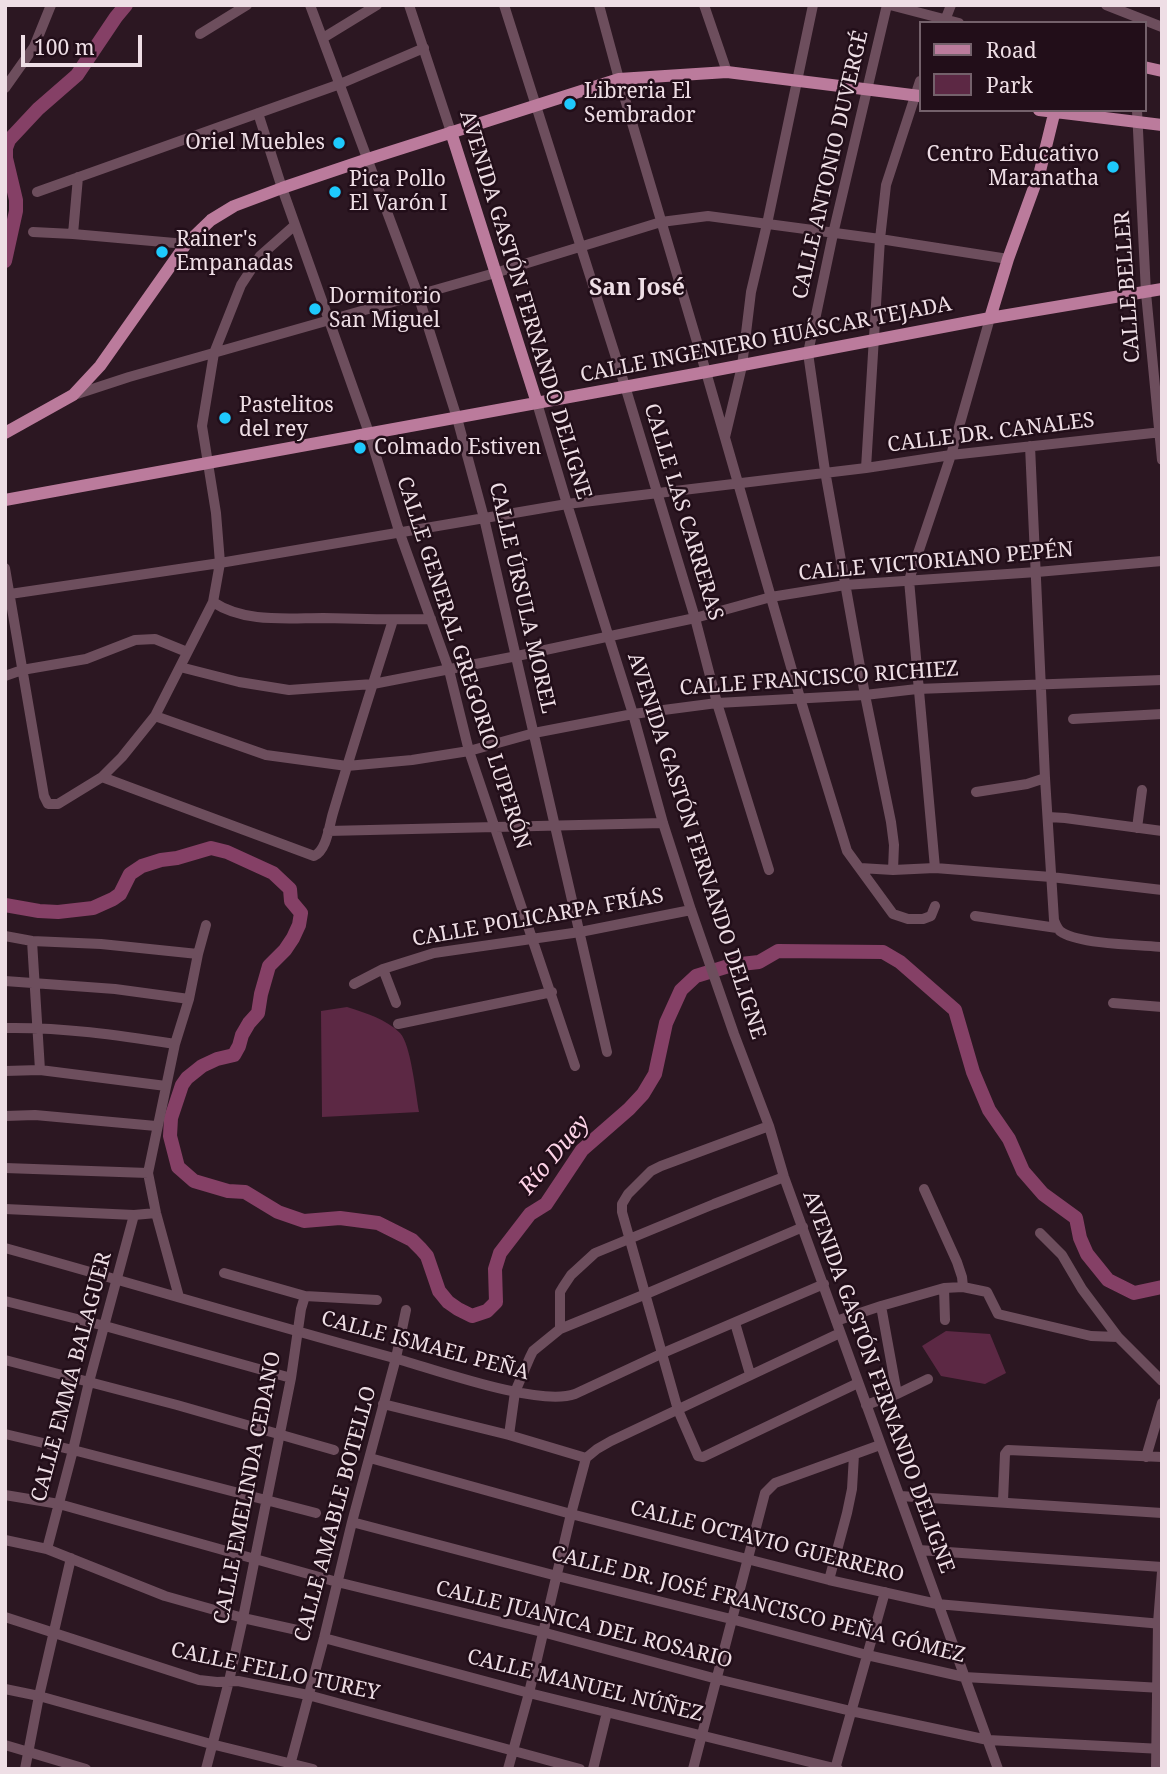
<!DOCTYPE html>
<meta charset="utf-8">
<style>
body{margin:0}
#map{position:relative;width:1167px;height:1774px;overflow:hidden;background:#2c1722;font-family:"Noto Serif",serif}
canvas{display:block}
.frame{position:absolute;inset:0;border:7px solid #eedee5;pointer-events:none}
.legend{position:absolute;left:919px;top:21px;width:228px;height:91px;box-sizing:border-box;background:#220e19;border:2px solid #74616b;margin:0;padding:9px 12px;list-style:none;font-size:21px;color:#eedee5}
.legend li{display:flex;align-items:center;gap:14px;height:35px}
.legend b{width:35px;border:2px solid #74616b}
.scale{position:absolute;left:21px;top:35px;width:121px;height:32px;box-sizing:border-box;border:4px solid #eedee5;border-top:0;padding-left:9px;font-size:21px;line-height:24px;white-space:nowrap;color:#eedee5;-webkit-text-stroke:5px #220e19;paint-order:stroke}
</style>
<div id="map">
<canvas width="1167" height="1774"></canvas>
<div class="frame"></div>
<ul class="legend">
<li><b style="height:9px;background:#bb7b9c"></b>Road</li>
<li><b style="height:19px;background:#5c2844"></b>Park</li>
</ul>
<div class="scale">100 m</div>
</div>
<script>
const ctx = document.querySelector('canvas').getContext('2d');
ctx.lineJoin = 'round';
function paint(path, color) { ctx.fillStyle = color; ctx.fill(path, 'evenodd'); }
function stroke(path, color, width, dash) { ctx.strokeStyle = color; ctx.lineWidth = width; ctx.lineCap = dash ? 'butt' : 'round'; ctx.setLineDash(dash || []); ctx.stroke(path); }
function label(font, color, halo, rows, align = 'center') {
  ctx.font = font + ' "Noto Serif",serif'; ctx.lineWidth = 5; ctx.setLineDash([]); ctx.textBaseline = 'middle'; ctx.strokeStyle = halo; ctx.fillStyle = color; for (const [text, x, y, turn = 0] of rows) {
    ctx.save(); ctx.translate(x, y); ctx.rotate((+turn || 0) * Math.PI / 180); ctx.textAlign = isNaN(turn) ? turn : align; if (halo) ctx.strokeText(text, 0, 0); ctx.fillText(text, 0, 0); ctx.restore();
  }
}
paint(new Path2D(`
 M347 1007C366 1013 386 1019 400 1033 411 1044 416 1096 419 1112L322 1117 321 1011Z
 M946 1331 990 1334 1006 1373 985 1384 941 1376 922 1346Z`), '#5c2844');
stroke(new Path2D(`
 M5 261 16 211V200L6 158V148L9 140 38 109 77 75 116 17 126 5
 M5 905 39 911 58 912 93 908 113 899 120 894 130 874 142 866 161 860 177 858 211 848 227 852 273 873 290 889 291 901 301 913 299 925 293 938 285 950 269 966 261 994 258 1013 249 1023 242 1035 239 1046 234 1055 217 1059 202 1066 187 1078 182 1085 171 1118 170 1136 178 1167 194 1181 228 1191 245 1192 278 1212 304 1221 340 1218 378 1223 412 1240 421 1249 427 1256 439 1291 448 1302 458 1309 472 1316 487 1311 496 1302 495 1269 500 1253 530 1214 546 1204 582 1150 629 1109 643 1094 655 1074 666 1023 681 990 696 976 732 965 759 962 778 951 883 952 900 962 955 1010 973 1072 989 1110 1009 1139 1023 1171 1043 1194 1076 1218 1080 1238 1087 1254 1108 1280 1134 1293 1162 1287`), '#854066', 14);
stroke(new Path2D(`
 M310 5 418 295 457 418 484 518 607 1052
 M409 5 451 132
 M504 5 625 386 695 618 717 703 769 870
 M599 5 619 79 706 372 800 698 847 851 893 914 908 919H923L931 916 935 906
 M704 5 727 72
 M887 5 833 234 808 353 825 471 865 695 891 822 894 845 893 870
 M890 5 959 23
 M1106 5 1162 27
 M944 23 951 5
 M200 34 247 5
 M323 38 377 5
 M5 88 34 47 51 5
 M1137 110 1146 293 1162 460
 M258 113 282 188 369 433 399 531 449 670 469 751 575 1066
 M37 192 340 84 424 48
 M33 232 73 234 186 244
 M73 234 78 177
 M74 395 129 377 495 273 661 222 708 216 880 239 1008 259
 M537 403 567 504 633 714 663 823 691 910 734 1034 769 1126 784 1177 830 1304 998 1769
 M725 437 742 366 751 292 767 224 813 5
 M1030 446 1045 778 1054 920C1056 925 1057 930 1063 933 1082 944 1138 945 1162 947
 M866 468 880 239 886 185 920 81
 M5 568 44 796 48 804H58L102 777 122 757 155 716 213 602 220 563 216 513 202 426 214 353 241 285 260 256 295 225
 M5 597 10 594 220 563 567 504 866 468 951 455 1162 432
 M213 602C244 623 287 618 323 618 359 619 395 620 431 619
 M180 667 239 682 289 690 373 684 517 656 695 618 771 597 845 585 1037 572 1162 561
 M5 676 22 670 86 659 135 640 155 639 187 652
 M155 716 266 755 347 766 412 760 469 751 534 733 633 714 717 703 865 695 917 689 1162 680
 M1073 719 1162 714
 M102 777 314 856C327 850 329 826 333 813 352 748 373 684 393 620
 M976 792 1027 784 1045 778
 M1048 817 1065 818 1162 831
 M1137 828 1142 790
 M328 831 663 823
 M860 868 893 870 935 868 1051 877 1162 890
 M935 868 909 580 951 455 990 318
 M975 916 1057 928
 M5 936 32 941 101 944 198 954
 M32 941 40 1070
 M383 969 396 1003
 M5 981 115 989 189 999
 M354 984 383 969 434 953 580 932 691 910
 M1113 1003 1162 1007
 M398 1024 552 992
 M5 1028C62 1027 118 1035 175 1044
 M5 1071 40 1070 166 1086
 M5 1116 35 1115 156 1126
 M769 1126 661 1166 651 1171 628 1194 622 1204V1212L678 1410 698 1456 703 1457 858 1383
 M5 1168 148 1173
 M924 1189 957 1262 962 1277 963 1287
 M5 1209 134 1215 156 1213
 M1040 1233 1062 1255 1082 1289 1118 1337 1162 1381
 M5 1248C135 1284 264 1323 394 1358 434 1369 538 1407 575 1394L663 1353 824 1284
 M224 1273 305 1296 377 1300
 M944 1288 945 1320
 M179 1297 156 1213 148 1173 175 1044 189 999 198 954 206 925
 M5 1301 105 1326 291 1378
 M881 1306 897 1394
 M836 1321 881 1306 944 1288 963 1287 987 1292 998 1314 1091 1336 1118 1337
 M735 1323 750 1374
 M560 1329V1292L563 1287 571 1275 595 1253 714 1204 784 1177
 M5 1360 177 1405 334 1450
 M383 1404 509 1435 586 1458
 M866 1405 897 1394 928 1379
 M5 1434 73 1450 316 1513
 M509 1435 515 1392 530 1357 533 1351 560 1329 646 1294 803 1227
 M1146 1457 1162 1403
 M370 1458 571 1514 829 1580 937 1604 1162 1624
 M5 1495 59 1504 337 1582 542 1632 717 1679 851 1711 988 1740 1162 1749
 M900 1496 1162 1513
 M1003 1501 1005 1454 1008 1450 1162 1457
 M352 1522 557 1576 731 1619 867 1655 964 1677 1162 1688
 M5 1540 47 1549 165 1596 243 1618 297 1630
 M47 1549 73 1450 89 1382 134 1215
 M919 1550 1162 1567
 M829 1580 847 1513 852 1489 854 1455
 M5 1617 199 1680 217 1682 238 1681 308 1695 580 1769
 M324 1638 529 1693 838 1769
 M5 1689 39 1696 211 1744 313 1769
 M5 1745 86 1769
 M25 1769 39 1696 71 1558
 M206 1769 229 1681 243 1618 291 1378 301 1309 305 1296
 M289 1769 324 1638 352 1522 396 1358 406 1310
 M508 1769 529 1693 571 1514 586 1458 597 1449 611 1441 840 1333
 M593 1769 607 1712
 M693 1769 765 1493 775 1483 880 1445
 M835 1769 885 1592
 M1156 1769 1158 1623 1162 1572`), '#6d4e5d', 10);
stroke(new Path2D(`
 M1144 67 1162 71
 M1039 110 1162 125
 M451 132 537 403
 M990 318 1008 259 1040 171 1055 110
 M5 433 73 395 100 366 186 244 211 220 234 206 282 188 368 159 619 79 727 72 920 96
 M5 500 706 372 990 318 1162 289`), '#bb7b9c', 12);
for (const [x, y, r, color] of [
 [570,104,7,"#1ec9fd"],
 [339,143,7,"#1ec9fd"],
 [1113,167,7,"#1ec9fd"],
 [335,192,7,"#1ec9fd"],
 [162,252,7,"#1ec9fd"],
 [315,309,7,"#1ec9fd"],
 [225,418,7,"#1ec9fd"],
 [360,448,7,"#1ec9fd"]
]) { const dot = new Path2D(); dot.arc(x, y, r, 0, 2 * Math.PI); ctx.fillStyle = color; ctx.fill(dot); stroke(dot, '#220e19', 2.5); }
label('21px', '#eedee5', '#220e19', [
 ["Libreria El",584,92],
 ["Sembrador",584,116],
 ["Oriel Muebles",325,143,"right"],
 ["Centro Educativo",1099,155,"right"],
 ["Maranatha",1099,179,"right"],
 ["Pica Pollo",349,180],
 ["El Varón I",349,204],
 ["Rainer's",176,240],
 ["Empanadas",176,264],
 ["Dormitorio",329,297],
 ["San Miguel",329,321],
 ["Pastelitos",239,406],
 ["del rey",239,430],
 ["Colmado Estiven",374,448]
], 'left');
label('21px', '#eedee5', '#220e19', [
 ["CALLE ANTONIO DUVERGÉ",831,165,-77],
 ["CALLE BELLER",1128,287,-94],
 ["AVENIDA GASTÓN FERNANDO DELIGNE",525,305,73],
 ["CALLE INGENIERO HUÁSCAR TEJADA",766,340,-11],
 ["CALLE DR. CANALES",991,433,-7],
 ["CALLE LAS CARRERAS",683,512,73],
 ["CALLE VICTORIANO PEPÉN",936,562,-5],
 ["CALLE ÚRSULA MOREL",522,598,77],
 ["CALLE GENERAL GREGORIO LUPERÓN",463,663,72],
 ["CALLE FRANCISCO RICHIEZ",819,679,-4],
 ["AVENIDA GASTÓN FERNANDO DELIGNE",696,846,72],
 ["CALLE POLICARPA FRÍAS",538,918,-10],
 ["CALLE ISMAEL PEÑA",425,1346,15],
 ["CALLE EMMA BALAGUER",72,1377,-75],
 ["AVENIDA GASTÓN FERNANDO DELIGNE",878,1382,70],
 ["CALLE EMELINDA CEDANO",248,1488,-79],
 ["CALLE AMABLE BOTELLO",336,1514,-75],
 ["CALLE OCTAVIO GUERRERO",767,1542,14],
 ["CALLE DR. JOSÉ FRANCISCO PEÑA GÓMEZ",758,1605,14],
 ["CALLE JUANICA DEL ROSARIO",584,1625,14],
 ["CALLE FELLO TUREY",275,1672,12],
 ["CALLE MANUEL NÚÑEZ",585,1686,14]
]);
label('bold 23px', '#eedee5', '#220e19', [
 ["San José",637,288]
]);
label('italic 23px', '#fdd3e7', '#220e19', [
 ["Río Duey",555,1155,-50]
]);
</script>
